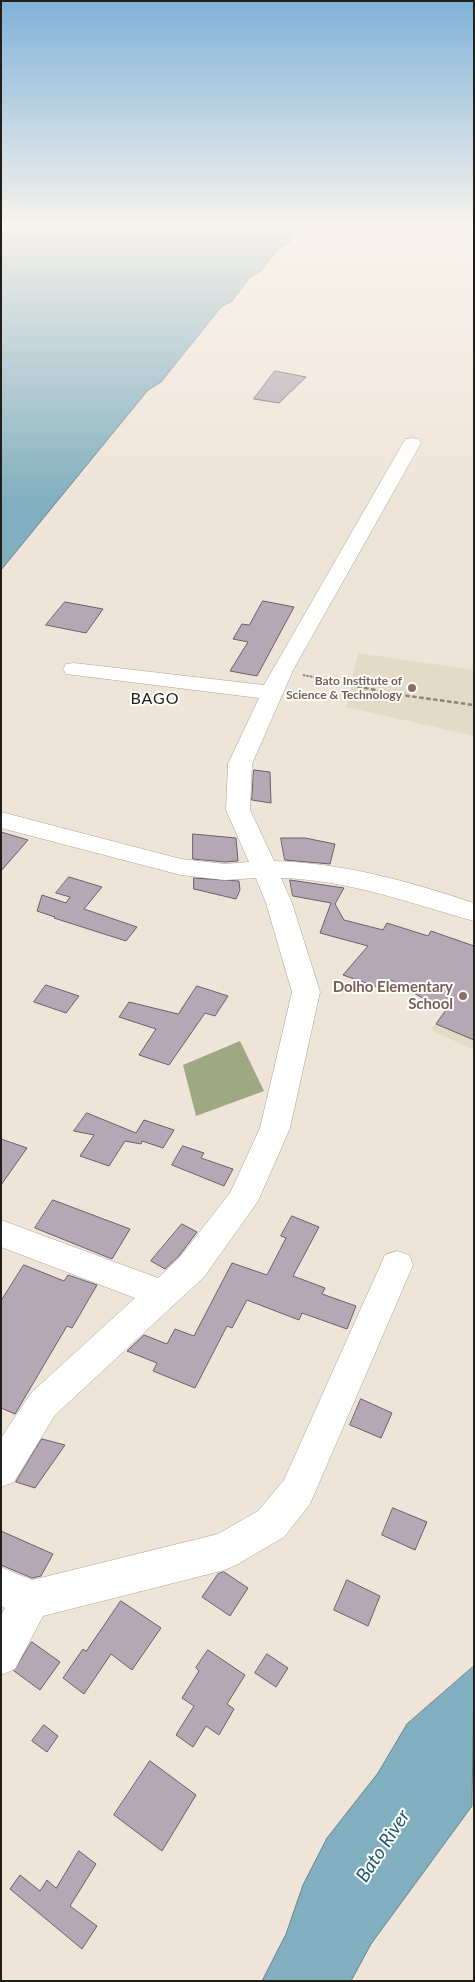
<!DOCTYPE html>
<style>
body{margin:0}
#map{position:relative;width:475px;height:1982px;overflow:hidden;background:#efe4d8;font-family:Lato,sans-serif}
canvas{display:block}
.frame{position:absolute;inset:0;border:2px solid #221e1a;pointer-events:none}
</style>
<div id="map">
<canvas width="475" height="1982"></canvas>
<div class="frame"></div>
</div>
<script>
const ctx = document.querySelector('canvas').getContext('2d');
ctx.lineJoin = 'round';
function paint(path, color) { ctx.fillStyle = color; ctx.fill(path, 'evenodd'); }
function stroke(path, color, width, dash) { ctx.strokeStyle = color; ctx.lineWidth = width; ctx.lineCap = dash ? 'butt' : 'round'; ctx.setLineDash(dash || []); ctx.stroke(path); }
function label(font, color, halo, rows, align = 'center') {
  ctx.font = font + ' Lato,sans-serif'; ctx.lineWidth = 4; ctx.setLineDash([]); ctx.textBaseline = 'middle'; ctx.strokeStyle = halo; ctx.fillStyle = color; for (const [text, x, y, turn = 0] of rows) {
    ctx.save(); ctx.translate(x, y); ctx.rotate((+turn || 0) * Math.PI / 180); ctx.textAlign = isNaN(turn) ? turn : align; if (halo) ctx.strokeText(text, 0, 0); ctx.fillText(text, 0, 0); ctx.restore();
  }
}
paint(new Path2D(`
 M358 653 474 670V736L346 707Z
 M474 963V1050L431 1030Z`), '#e4dbc6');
paint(new Path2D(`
 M240 1041 264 1091 196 1116 183 1065Z`), '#9ea984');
const water = new Path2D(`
 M1 224H307L302 227 289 243 279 248 261 271 250 277 232 301 221 307 161 382 148 390 1 570Z
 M474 1666 472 1806 371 1944 351 1981H262L286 1934 303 1885 327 1838 378 1773 407 1724Z`);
paint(water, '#82afbf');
stroke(water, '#65848e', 1);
const building = new Path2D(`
 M275 371 306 377 279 403 254 399Z
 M263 601 294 607 257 676 230 671 248 642 233 639 242 624 249 625Z
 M65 602 103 609 86 633 46 625Z
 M254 770 270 772 271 803 252 800Z
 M1 832 28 840 1 871Z
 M193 834 236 838 238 861 225 862 193 859Z
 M281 838H305L335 844 330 864 285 860Z
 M69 877 102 887 84 909 137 927 126 941 54 918 55 917 37 911 42 895 66 903 70 897 56 893Z
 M194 878 239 881 240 890 236 899 194 889Z
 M290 880 344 888 335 904 344 920 383 930 387 923 428 936 431 931 474 946V1040L436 1024 449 1006 426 1000 391 980 385 990 343 975 368 946 320 933 331 903 293 896Z
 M46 985 79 996 66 1013 34 1002Z
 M197 986 228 996 215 1016 205 1013 169 1065 139 1055 156 1029 119 1017 129 1002 178 1014Z
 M87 1113 136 1133 144 1120 174 1130 163 1148 142 1141 141 1144 125 1141 109 1166 80 1156 94 1135 74 1131Z
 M1 1139 27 1148 1 1185Z
 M183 1146 204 1153 201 1158 233 1169 224 1186 172 1165Z
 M53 1200 130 1229 112 1259 35 1228Z
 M292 1216 319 1227 293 1276 325 1288 322 1294 356 1306 347 1329 302 1313 299 1320 247 1300 232 1328 227 1326 195 1388 153 1371 157 1363 127 1351 144 1335 167 1344 175 1329 194 1336 232 1263 267 1275 286 1238 281 1236Z
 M182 1224 197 1232 179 1256 165 1269 151 1261Z
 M24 1265 64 1281 68 1275 97 1285 72 1328 67 1326 15 1414 1 1408V1301Z
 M361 1399 392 1413 381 1438 350 1425Z
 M42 1439 65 1445 35 1488 16 1482Z
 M393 1508 427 1522 415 1550 382 1535Z
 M1 1531 53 1554 41 1576 32 1578 1 1565Z
 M224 1572 248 1588 230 1616 202 1597 218 1574Z
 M347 1580 380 1596 368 1626 334 1610Z
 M121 1601 161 1628 132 1670 111 1654 84 1694 63 1678 83 1649 86 1651Z
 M32 1642 60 1662 40 1690 14 1671Z
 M208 1650 245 1675 227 1704 234 1709 219 1735 206 1726 193 1747 176 1735 194 1706 182 1698 199 1671 196 1668Z
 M267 1654 288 1668 276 1687 255 1673Z
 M44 1725 58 1736 47 1752 32 1741Z
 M150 1761 196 1795 162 1851 114 1815Z
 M79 1851 96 1864 70 1906 97 1926 82 1949 10 1889 20 1875 40 1891 47 1880 56 1888Z`);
paint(building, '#b3a8b3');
stroke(building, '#6a606a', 1);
const minor = new Path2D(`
 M412 438 418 439 421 443 293 670 252 764 250 810 274 861C343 863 408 881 474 903V921C409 903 349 880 281 878L292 903 320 992 290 1128 258 1201 204 1277 55 1415 14 1482 1 1487V1438L31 1393 135 1298 1 1247V1220L158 1278 180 1257 230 1193 260 1128 292 992 266 903 256 878 225 880 181 875 1 828V812L181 859 225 864 249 862 226 810 228 764 259 698 74 675 66 674 63 669 66 664 74 663 264 685 403 443 406 439Z
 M397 1251 409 1255 413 1265 310 1504 284 1537 238 1564 225 1570 43 1616 15 1669 1 1675V1615L5 1608 1 1606V1567L32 1580 218 1534 258 1511 284 1480 385 1255Z`);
stroke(minor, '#aba196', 1);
stroke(new Path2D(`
 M303 675 329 680`), '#8c847c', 2, [2.5, 1]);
stroke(new Path2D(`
 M323 679 394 694 474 705`), '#8c847c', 2.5, [4.5, 2.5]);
paint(minor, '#fff');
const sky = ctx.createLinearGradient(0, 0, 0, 501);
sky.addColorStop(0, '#7fb2d8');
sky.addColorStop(0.45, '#f8f3ed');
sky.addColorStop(1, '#f8f3ed00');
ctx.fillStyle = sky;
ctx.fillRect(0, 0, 475, 501);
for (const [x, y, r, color] of [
 [412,688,5,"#8d6e63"],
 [463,996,5,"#8d6e63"]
]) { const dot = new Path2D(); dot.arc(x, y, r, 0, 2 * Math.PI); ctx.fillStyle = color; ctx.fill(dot); stroke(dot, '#fff', 2); }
label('bold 12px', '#785e54', '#fff', [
 ["Bato Institute of",402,681],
 ["Science & Technology",402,695]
], 'right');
label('bold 15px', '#785e54', '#fff', [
 ["Dolho Elementary",453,987],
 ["School",453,1004]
], 'right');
ctx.letterSpacing = '1px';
label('16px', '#221e1a', '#fff', [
 ["BAGO",155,699]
]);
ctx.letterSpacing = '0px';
label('italic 19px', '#1f5b6d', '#fff', [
 ["Bato River",383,1846,-57]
]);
</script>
